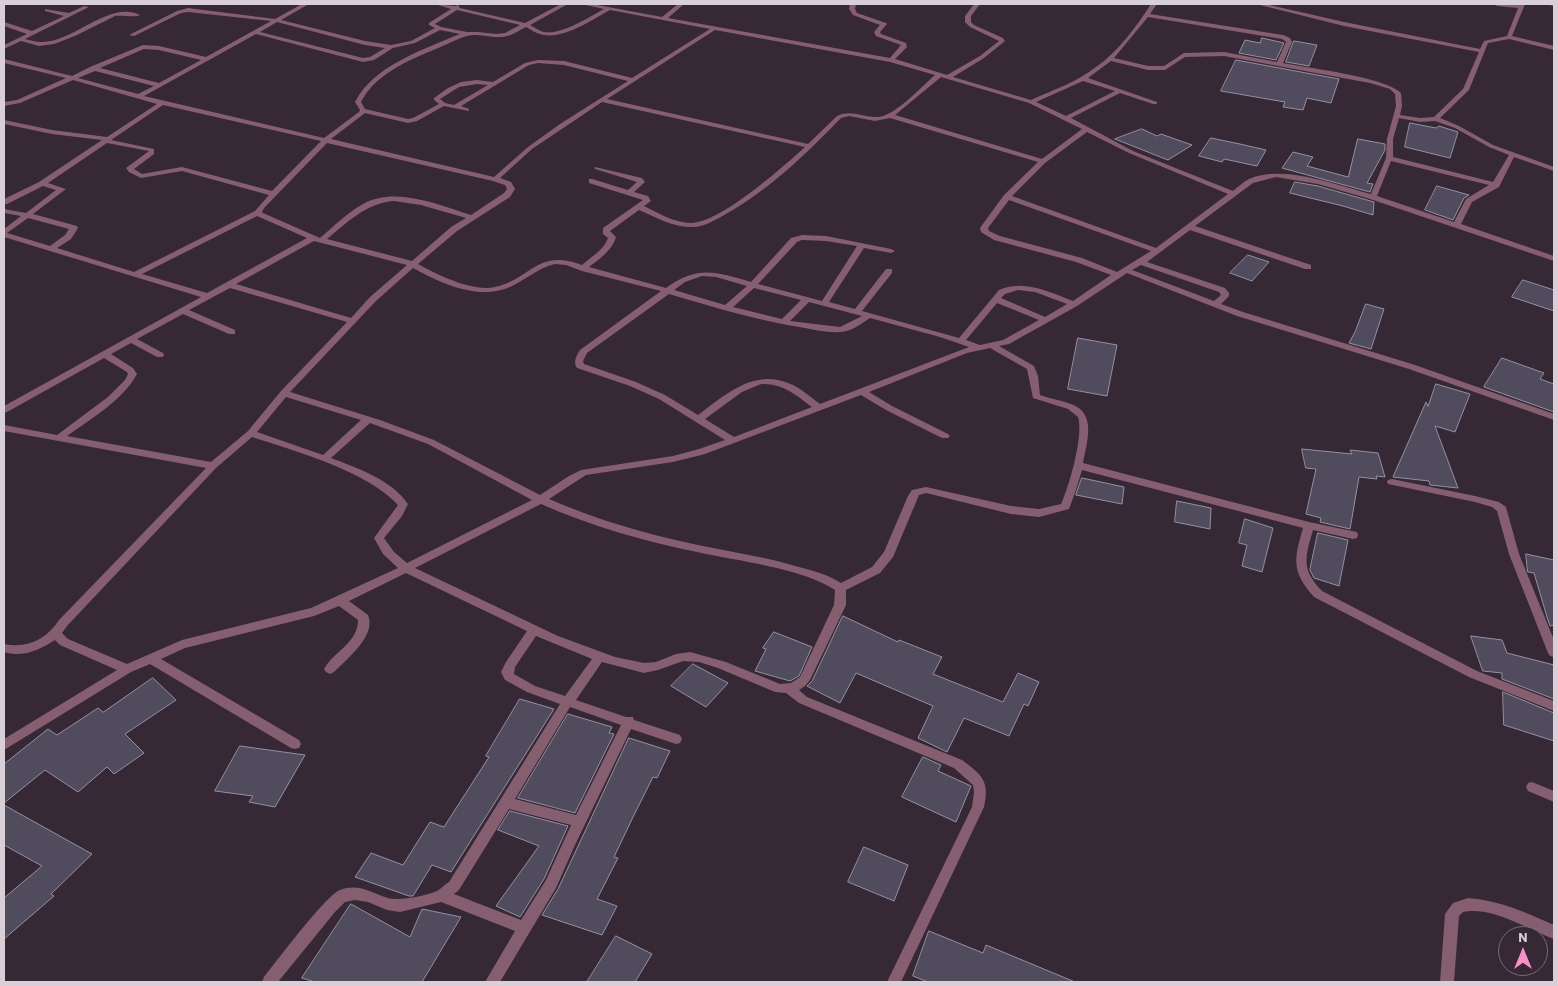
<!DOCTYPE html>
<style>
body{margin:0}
#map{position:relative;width:1558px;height:986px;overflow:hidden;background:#362835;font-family:Barlow,sans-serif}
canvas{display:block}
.frame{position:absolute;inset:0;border:5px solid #d9cfd7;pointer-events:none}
.north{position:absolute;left:1498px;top:926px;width:50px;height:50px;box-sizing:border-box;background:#362835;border:1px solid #776b76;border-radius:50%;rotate:0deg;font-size:14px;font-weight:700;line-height:20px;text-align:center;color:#d9cfd7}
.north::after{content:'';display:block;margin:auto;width:18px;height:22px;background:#fa8fc8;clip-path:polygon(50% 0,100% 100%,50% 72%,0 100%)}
</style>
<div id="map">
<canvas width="1558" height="986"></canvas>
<div class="frame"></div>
<div class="north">N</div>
</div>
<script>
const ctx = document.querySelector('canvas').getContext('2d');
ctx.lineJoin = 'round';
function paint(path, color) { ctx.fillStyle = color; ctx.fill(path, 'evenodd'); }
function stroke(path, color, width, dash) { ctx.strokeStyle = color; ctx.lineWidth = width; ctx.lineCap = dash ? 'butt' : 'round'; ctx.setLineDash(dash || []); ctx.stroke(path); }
const building = new Path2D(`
 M1262 38 1284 43 1276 60 1239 53 1245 40 1260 43Z
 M1294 41 1317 45 1309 66 1286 62Z
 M1236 60 1339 79 1331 103 1307 98 1303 110 1283 107 1285 102 1221 91Z
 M1410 123 1436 128 1439 126 1458 132 1450 158 1405 147Z
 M1142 129 1157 136 1161 134 1192 145 1168 160 1115 139Z
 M1211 138 1240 144 1266 150 1257 166 1224 159 1222 162 1199 156Z
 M1358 139 1385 144V150L1367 183 1373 184 1370 192 1282 168 1293 152 1313 157 1307 166 1348 177Z
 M1295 182 1318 186 1374 202 1373 215 1343 206 1290 193Z
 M1437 186 1469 195 1464 198 1453 220 1425 210Z
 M1248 255 1269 262 1252 281 1230 273Z
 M1523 280 1554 290V311L1512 297Z
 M1366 304 1384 309 1371 349 1349 343 1355 332Z
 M1078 338 1117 345 1107 396 1068 389Z
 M1502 358 1544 373 1540 379 1554 384V412L1484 387Z
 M1436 384 1470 394 1455 432 1435 426 1458 488 1430 485 1429 481 1393 477 1426 402 1428 406Z
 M1302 449 1352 454 1350 450 1378 453 1385 477 1376 476 1377 479 1359 477 1350 529 1320 522 1321 518 1306 514 1316 469 1306 468Z
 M1082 478 1124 487 1122 504 1076 495Z
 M1177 501 1211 508 1210 529 1175 522Z
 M1245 519 1273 528 1262 572 1242 566 1247 545 1239 543Z
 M1318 533 1348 540 1339 586 1314 578 1310 570Z
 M1526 554 1554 560V625L1550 626 1547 617 1534 573 1528 572Z
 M843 616 898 642 899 640 942 657 933 674 1003 702 1018 673 1039 682 1028 706 1024 704 1009 736 964 718 947 752 918 738 933 706 856 673 840 703 807 686 812 681Z
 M774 632 812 647 799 676 790 681 755 671 766 649 763 648Z
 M1471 636 1502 640 1507 653 1554 665V699L1502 679V673L1483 671Z
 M693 664 728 683 706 707 671 686Z
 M153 678 176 700 125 734 144 753 114 774 107 767 78 792 45 770 4 803V764L48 729 57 735 98 708 103 712Z
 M1503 692 1554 713V741L1504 725Z
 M520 699 554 709 451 872 432 865 413 896H409L355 877 371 853 403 865 430 822 444 827 489 757 486 756Z
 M568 714 612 727 609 733 614 734 575 813 518 798Z
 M629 738 670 751 657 778 653 777 633 817 614 857 618 858 597 899 617 906 602 935 542 915 558 889Z
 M240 746 305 755 275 807 249 802 253 796 215 791Z
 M923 757 941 765 938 771 971 786 956 822 902 797Z
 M4 805 92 854 51 894 54 896 4 939V898L42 866 4 845Z
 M510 811 568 826 544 879 520 917 496 906 539 846 498 830Z
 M864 847 908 865 894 901 848 882Z
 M351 904 410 937 422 909 461 917 422 982H315L302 978Z
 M929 931 983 953 986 945 1075 982H928L913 976Z
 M616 936 652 954 635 982H587Z`);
paint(building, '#514b5e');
stroke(building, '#9690a5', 1);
paint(new Path2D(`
 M302 4H309L281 20 365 41 391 45 411 41 435 28 429 25V23L451 9 435 4 455 6 458 5 460 8 525 23 561 4H568L530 25C534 27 539 31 544 32 562 35 589 17 604 9L581 4H592L662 17 678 4H684L668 18 890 58 901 45 876 36 874 32 880 25 853 15 849 9 850 4H856L855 9 857 13 886 23 887 24 880 32 881 34 906 43 907 47 895 59 947 75 980 56 999 41 970 27 965 22V16L974 4H980L971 16V22L974 25 1003 38 1005 41 984 58 953 77 1031 100C1053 90 1077 82 1096 67 1118 52 1136 27 1151 4H1157L1150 14 1283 35 1290 38 1292 42 1283 63C1308 68 1385 77 1401 93L1402 106 1400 115 1420 118 1434 117 1463 89 1479 52 1344 26 1256 4H1265L1344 22 1480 49 1484 41 1507 36 1518 8 1497 6 1494 4 1519 5 1525 4 1512 36 1554 46V50L1509 39 1488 43 1469 90 1440 118 1459 126 1493 145 1554 167V171L1514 157 1499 187 1472 202 1461 224 1554 256V261L1370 199 1318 184 1276 177 1253 183 1195 226 1311 265V269H1305L1190 230 1147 262 1225 288 1229 293V296L1221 304 1243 312 1415 365 1554 414V420L1409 369 1237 316 1127 273 1077 306 1009 344 999 346 1034 366 1038 376 1040 395C1050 399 1061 400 1071 404 1097 413 1087 442 1083 463L1309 522 1357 532 1358 535 1357 538 1353 539 1313 530C1305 558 1301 569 1322 591L1477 671 1554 701V711L1469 677 1314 597C1291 571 1294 559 1303 528L1082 470 1076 490 1069 509 1039 517 1011 514 926 493 919 495 893 557 880 573 846 590V605L810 680 805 686 799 690 807 697 962 760C982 775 990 781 984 807L901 982H887L972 807 974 792 973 785 954 768 799 703 786 693 775 692 718 668 699 662 683 661 658 670 644 673 602 662 576 700 626 717H633L634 720 680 735 682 739 680 743 676 744 631 729 575 845 556 888 500 982H485L515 931 441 902 400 912 387 910 368 902 355 900 345 902 335 912 278 982H262L264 977C277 961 325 896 340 890 359 883 371 893 388 898 400 901 425 896 437 891 441 889 445 884 449 882L560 704 527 692 505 680 501 672 506 662 527 631 406 573 349 601 368 615C377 635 347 659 334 672L330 674 326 672 324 669C334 651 358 643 358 620L339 606 314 616 185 648 161 659 299 740 301 744 299 748 295 749 291 748 150 664 131 672 4 750V739L117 670 60 645 55 640C39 650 23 658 4 652V644C27 649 47 639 59 620L206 468 4 431V425L57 435 108 397 125 380 128 374 127 372 104 358 7 412 4 413V406L201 297 4 237V229L21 216 4 213V209L26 213 56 190 43 186 7 204H4V199L39 182 102 140 52 134 4 124V120L52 130 107 137 157 104 73 80 20 103 4 106V102L17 100 66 78 4 63V59L72 76 90 67 143 45 159 46 206 57 271 21 188 12 181 13 134 36 129 35 177 11 188 8 275 19ZM457 10 520 25 505 33 496 34 478 32H467L441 27 435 24ZM610 10 710 29 632 78 564 61 538 60 525 63 493 82 477 80 461 82 448 88 434 98V100L439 104 413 118 408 119 365 109 361 102C377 71 415 58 445 45 452 42 459 38 467 36 478 33 489 38 501 37 510 37 518 31 526 27 530 29 535 33 540 34 561 41 592 20 610 10ZM1148 17 1282 39 1286 42 1277 62 1224 52 1184 53 1164 66H1148L1114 58ZM277 22 365 45 385 48 370 57 363 58 260 32ZM440 30 460 34C424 49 373 66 355 102L360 110 359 112 324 138 144 96 256 34 363 62 374 60 393 48 415 43ZM715 30 890 62 935 75C922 86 896 115 879 117 863 118 852 109 837 116L808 144 607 99ZM144 49 159 50 201 60 159 83 100 68ZM1224 56 1370 83 1390 89 1395 94 1396 106 1387 139 1386 158 1371 194C1336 185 1283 164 1249 179 1243 182 1238 187 1233 191L1133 151 1071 118 1120 93 1153 104H1157V102L1088 78 1111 61 1148 70H1165L1185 57ZM538 63 564 65 628 81 560 124 528 147 494 177 331 139 365 113 408 123 417 121 444 106 469 111V109L461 106 529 65ZM95 71 154 86 138 94 78 78ZM941 77 1029 103 1082 129 1042 159 895 115ZM1083 81 1115 91 1066 116 1036 102ZM477 84 488 85 454 105 445 103 440 99 459 87ZM602 102 805 147C783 167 720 223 691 223 675 223 658 213 644 206L651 201 648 196 634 192 645 182 642 178 595 167V169L637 182 628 190 592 179H589V183L643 200 603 228V234L608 238C604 250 591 257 582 265 537 248 531 279 495 287 473 292 437 275 418 264L457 231 510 197 515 189 511 182 500 178 532 149ZM163 105 321 141 272 191 182 167 142 174 134 169 154 154V149L111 140ZM849 116 875 121 890 118 1038 162 1004 195 980 228 981 232 994 240 1076 262 1111 275 1073 301C1049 292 1024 279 999 290L959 338 862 311 892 273V269H886L855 309 829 302 864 248 891 253 895 251 891 249 826 236 802 235 791 238 751 282C716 272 698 265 666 288L589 267C599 259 612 251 616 237L610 231 639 210C655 217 673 227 690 227 703 228 715 220 726 214 770 189 806 154 841 118ZM1399 118 1420 122 1435 121 1455 128 1489 147 1509 155 1493 182 1393 157V139ZM1087 132 1129 153 1228 194 1156 248 1012 196 1045 163ZM107 143 149 151 126 168 129 172 141 178 182 171 269 195 255 211 134 272 57 248 71 239 78 228 77 226 33 214 66 189 48 183ZM327 143 493 181 505 185 507 189 504 193 471 215C438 205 396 186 363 204 347 213 334 226 320 238L263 213 262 212 264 208ZM1391 161 1489 185 1466 199 1454 222 1377 196ZM1009 200 1151 251 1117 272 1082 258 1000 236 989 231 988 228ZM394 201 421 205 466 218 451 227 412 261 327 239C348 222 366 203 394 201ZM257 216 307 238 207 293 142 274ZM28 218 69 229 65 235 50 246 7 233ZM802 240 826 241 857 246 822 301 758 284 797 242ZM314 241 407 265 370 297 351 318 236 284ZM555 264 566 265 582 271 661 291 580 350C576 356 573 362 577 368L630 386 659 399 725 440 699 449 673 456 581 470 569 476 540 495 434 440 380 420 290 392 376 301 413 268C440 283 479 301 510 287 525 280 538 268 555 264ZM1141 265 1219 292 1221 295 1214 301 1132 270ZM702 276 716 277 747 286 725 305 674 290 685 282ZM230 288 347 322 281 391 248 431 211 462 67 436C92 418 122 401 137 374L133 368 111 354 131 343 157 357H163L164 355 163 353 137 339 183 314 229 334H235V330L189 310ZM754 288 801 300 782 319 733 307ZM1018 290 1035 292 1067 304 1045 317 1001 298 1005 294ZM669 294C714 307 758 321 805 328 816 330 828 333 839 332 851 332 861 324 870 318L940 337 969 347 820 404C810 397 800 387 788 383 753 369 725 395 698 415L665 395 636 382 584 364 583 361 587 353ZM809 302 862 316 840 327 790 321ZM997 303 1039 320 1003 340 980 345 966 340ZM990 348 1027 369 1033 398 1068 409 1078 417C1084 435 1069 487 1061 504L1039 509 1011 506 926 487 912 490 908 496 884 552 872 567 841 583C829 575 814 571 799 567 766 557 732 552 698 545 647 534 597 520 549 499L586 475 673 462 705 454 861 395 886 410 942 438H948L950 436 948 434 892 406 869 392 967 353ZM761 384C783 383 796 395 812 407L734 437 705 419 742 392ZM286 397 361 420 323 455 257 432ZM370 423 428 444 532 500 407 563 394 552 384 538 402 516 408 504C392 480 357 468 331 458ZM252 437C295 451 367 471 398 505L374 538 383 554 398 568 311 608 182 640 127 664 68 639 62 633 67 626 216 468ZM541 504C591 526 643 541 697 552 737 561 802 568 835 590L834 605 800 677 791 683 780 684 726 662 690 652 676 654 656 662 644 663 615 657 558 636 415 568ZM536 636 592 659 565 696 535 686 514 674 515 667ZM570 707 621 725 576 815 515 799ZM509 809 571 825 546 880 521 920 454 894 459 890Z
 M1548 4H1554V6L1549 5Z
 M84 6 89 7 25 39C30 40 36 42 41 42 73 43 109 0 140 15 134 18 122 15 115 16L75 36 54 44 39 46 21 41 4 49V45L27 34 4 26V22L32 31 64 16 45 11V9L69 13Z
 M1392 479 1475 496 1499 502 1506 507 1519 554 1554 640V657L1550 656 1548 653 1509 554 1497 511 1492 507 1475 502 1388 484 1387 482 1388 480Z
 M1532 782 1554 791V802L1528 791 1526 787 1528 783Z
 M1468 898C1499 900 1527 913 1554 925V939C1527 929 1492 906 1463 912L1459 916 1454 982H1440L1445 914 1453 903Z`), '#855e70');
</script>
